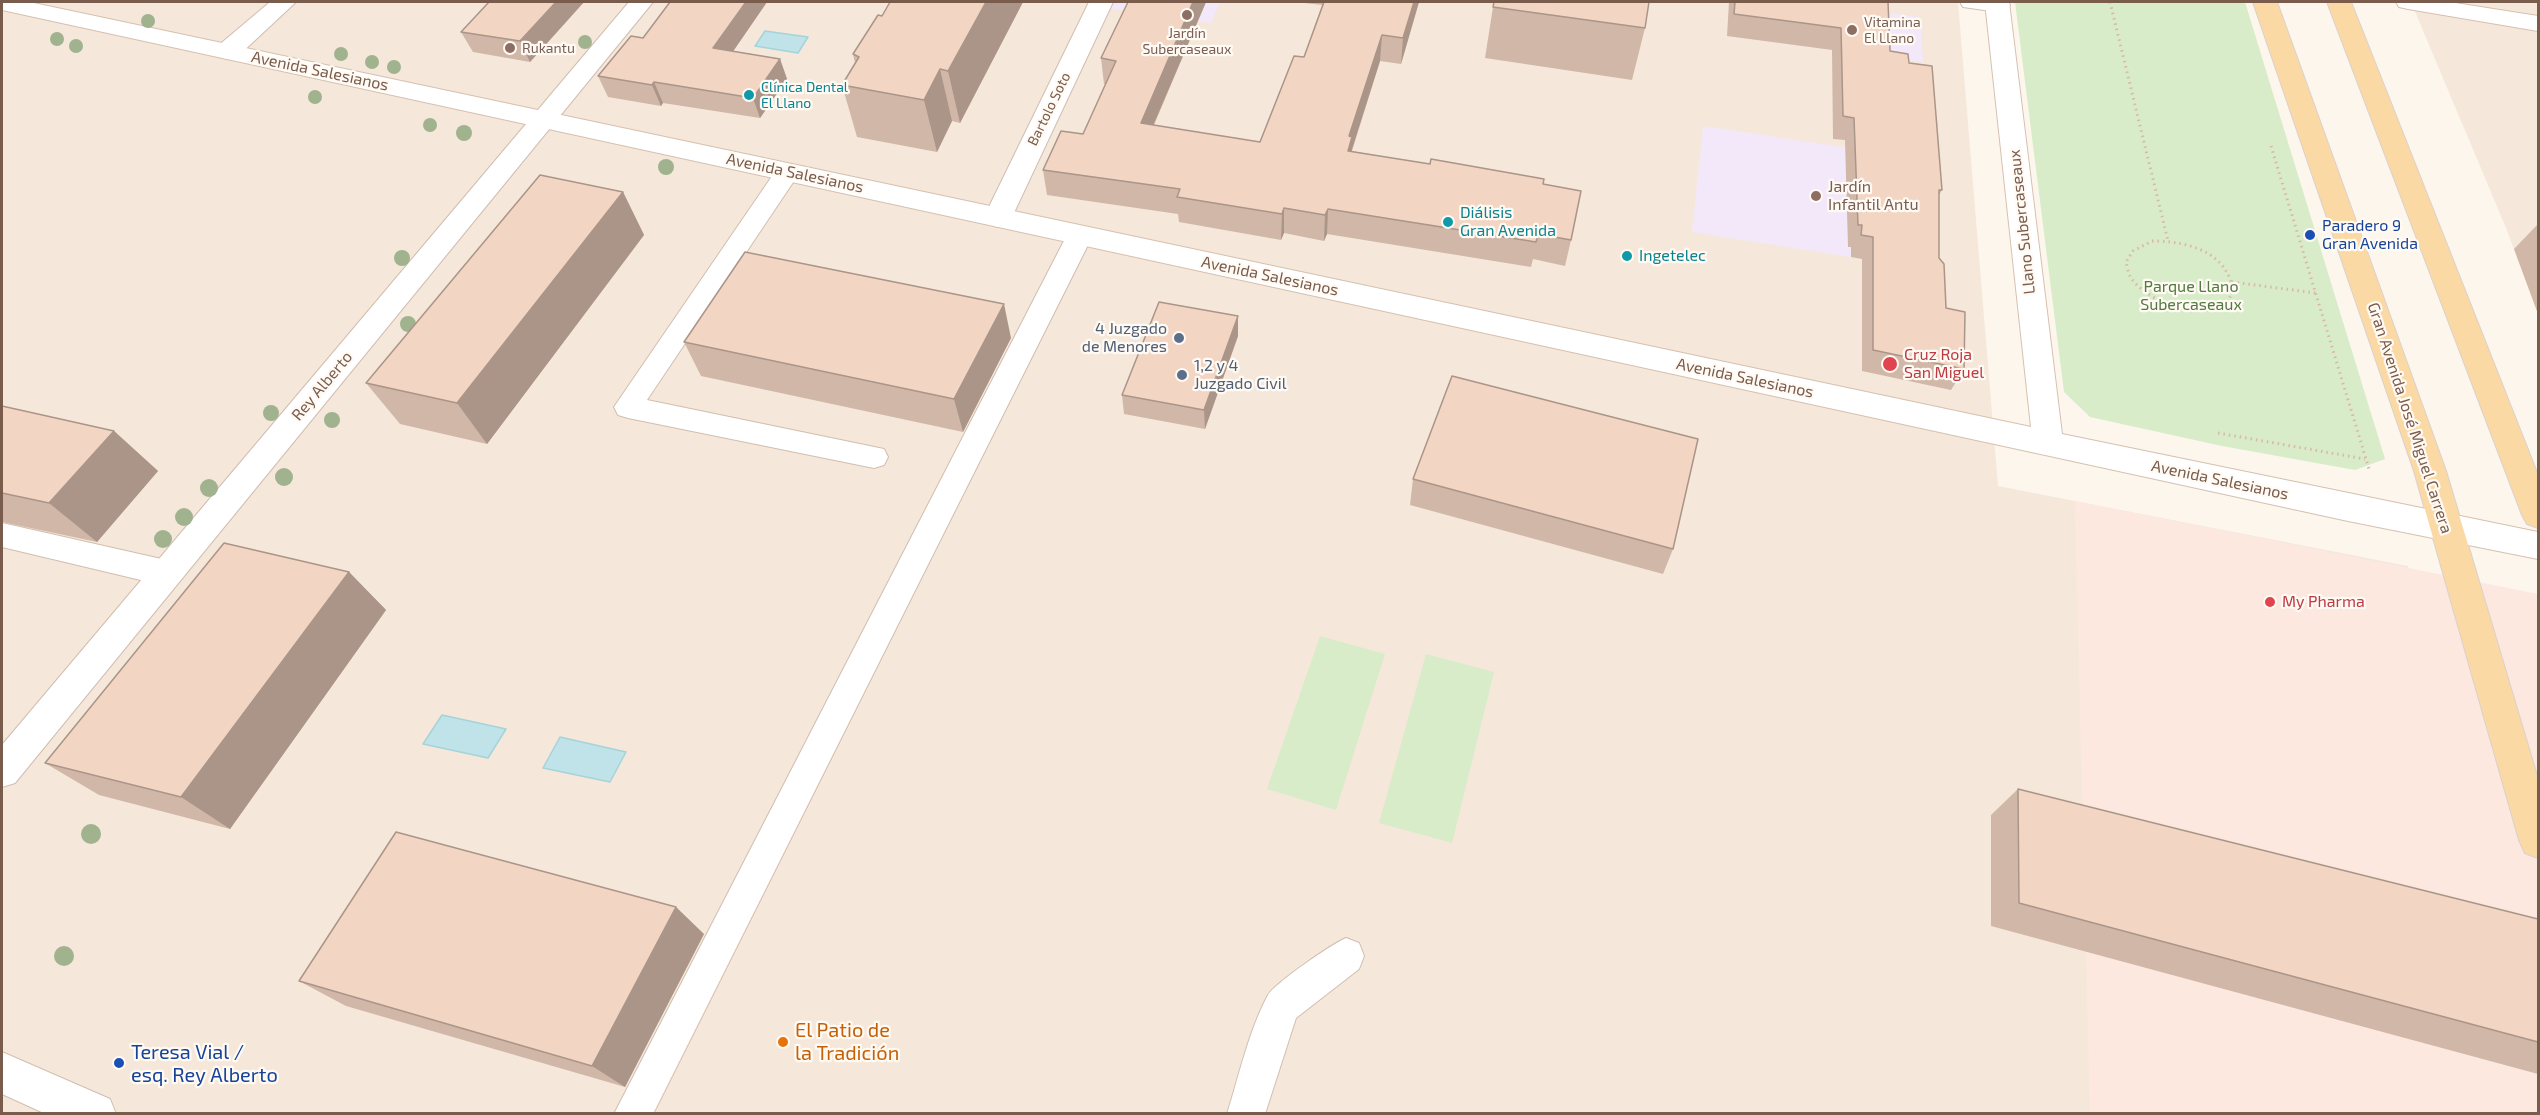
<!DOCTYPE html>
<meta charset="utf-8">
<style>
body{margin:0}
#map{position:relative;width:2540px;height:1115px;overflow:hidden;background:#fdf6ec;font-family:"Exo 2",sans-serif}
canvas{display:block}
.frame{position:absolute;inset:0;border:3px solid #7a5c4d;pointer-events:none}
</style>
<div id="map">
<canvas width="2540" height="1115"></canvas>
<div class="frame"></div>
</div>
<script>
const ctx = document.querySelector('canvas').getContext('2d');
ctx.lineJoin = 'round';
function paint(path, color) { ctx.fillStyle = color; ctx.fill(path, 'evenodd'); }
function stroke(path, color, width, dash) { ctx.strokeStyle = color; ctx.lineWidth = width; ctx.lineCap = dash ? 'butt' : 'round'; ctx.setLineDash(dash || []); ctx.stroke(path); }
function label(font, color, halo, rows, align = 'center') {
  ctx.font = font + ' "Exo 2",sans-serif'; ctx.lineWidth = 4.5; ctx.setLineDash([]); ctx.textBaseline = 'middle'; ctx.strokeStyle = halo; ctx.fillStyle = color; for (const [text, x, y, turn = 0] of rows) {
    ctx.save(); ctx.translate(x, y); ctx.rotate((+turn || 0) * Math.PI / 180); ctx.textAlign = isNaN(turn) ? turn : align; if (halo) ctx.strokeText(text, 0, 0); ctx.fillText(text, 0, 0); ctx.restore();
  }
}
paint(new Path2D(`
 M2 2H1958L1998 486 2408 566 2538 1055V1114H2Z
 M2411 2H2538V314L2506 228Z`), '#f5e8da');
paint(new Path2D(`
 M2075 501 2538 594V1113H2090Z`), '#fde8e0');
paint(new Path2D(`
 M1111 2H1220L1211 23 1108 8Z
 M1797 2 1920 17 1923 62 1784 44Z
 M1703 126 1935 161 1940 271 1692 232Z`), '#f3e8fa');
paint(new Path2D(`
 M2015 2H2245L2385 459 2355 470 2222 446 2090 417 2064 392Z
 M1320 636 1385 654 1336 810 1267 789Z
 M1426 654 1494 672 1452 843 1379 823Z`), '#d8ecc9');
const water = new Path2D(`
 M765 31 808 37 798 53 755 46Z
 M442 715 506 729 488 758 423 744Z
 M560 737 626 752 610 782 543 768Z`);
paint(water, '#bfe3e8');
stroke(water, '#a5d3da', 1.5);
const lane = new Path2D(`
 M788 164 797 166 800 172 647 400 884 449 888 457 884 465 874 468 628 418 618 415 614 407 779 166Z
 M1080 226 1089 229 1093 235 653 1114H614L1067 235 1071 229Z
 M2 523 166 560 177 564 181 573 177 582 166 586 2 547Z
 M1346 938 1359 943 1364 956 1359 969 1296 1018 1265 1114H1227C1239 1076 1249 1030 1268 995 1275 983 1332 944 1346 938Z`);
const street = new Path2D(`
 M270 2H296L237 57 228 59 219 57 216 51 219 45Z
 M629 2H653L15 783 2 787V745Z
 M1089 2H1113L1012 217 1008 224 998 227 988 224 984 217Z
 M1960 2H2008L2010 5 2007 10 1998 12 1963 7Z
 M2 1052 110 1099 116 1114H46L2 1094Z`);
const secondary = new Path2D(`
 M2 2H29L2031 427 1985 2H2009L2062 434 2538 532V559L2348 521 2 10Z
 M2396 2H2449L2538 16V31L2408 9 2399 7Z`);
const primary = new Path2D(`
 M2253 2H2277L2446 471 2538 779V858L2525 853 2519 840 2414 471Z
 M2327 2H2351L2538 475V528L2527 524 2522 515Z`);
stroke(lane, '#d1beb0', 2);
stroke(street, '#d1beb0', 2);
stroke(secondary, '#d6c0b0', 2);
stroke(primary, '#dad1cd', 2);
stroke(new Path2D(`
 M2110 2 2168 241
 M2271 146 2369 469
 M2152 241C2181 241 2218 248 2230 279 2233 287 2233 295 2227 301 2204 324 2144 301 2130 276 2128 272 2127 266 2126 262L2133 251Z
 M2232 282 2316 293
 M2218 433 2365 459`), '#d9b8a5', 3, [1.5, 4]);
paint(lane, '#fff');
paint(street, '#fff');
paint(secondary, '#fff');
paint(primary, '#fbd9a5');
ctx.fillStyle = '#a0b28e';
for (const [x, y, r] of [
 [148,21,7],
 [57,39,7],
 [585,42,7],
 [76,46,7],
 [341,54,7],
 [372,62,7],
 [394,67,7],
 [315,97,7],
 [430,125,7],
 [464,133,8],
 [666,167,8],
 [402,258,8],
 [408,324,8],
 [271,413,8],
 [332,420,8],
 [284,477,9],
 [209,488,9],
 [184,517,9],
 [163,539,9],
 [91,834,10],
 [64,956,10]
]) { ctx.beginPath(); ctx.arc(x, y, r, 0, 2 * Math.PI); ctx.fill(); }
paint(new Path2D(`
 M584 2 530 62 473 52 461 32Z
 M670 2H767L733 51 780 59 787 79 760 118 663 103 661 106 608 97 598 76 643 38Z
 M1023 2 960 123 952 121 937 152 857 137 842 85 855 63 853 54 882 16Z
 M1128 2H1206L1154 125 1260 142 1304 57 1322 5 1295 2H1419L1401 64 1380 61 1352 151 1543 184 1571 240 1565 266 1533 259 1531 267 1327 234 1324 241 1284 233 1281 240 1179 222 1178 214 1047 195 1043 170 1083 134 1106 84H1104L1101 58Z
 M1729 2H1888L1890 51 1909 63 1942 190 1939 195V258L1946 308 1964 369 1951 390 1862 371V259L1851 257V247H1848L1845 140 1833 139 1832 50 1727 36Z
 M1493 7 1645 28 1632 80 1485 58Z
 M623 192 644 235 487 444 400 424 366 383Z
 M2538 224V314L2514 249Z
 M1238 316V336L1205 429 1124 414 1122 395Z
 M1011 338 963 432 701 376 684 342Z
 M2 406 114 431 158 471 97 542 2 522Z
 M1413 479 1673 549 1663 574 1410 505Z
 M349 572 386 610 230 829 99 795 45 763Z
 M2018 789 2538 919V1074L1991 926V815Z
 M704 934 625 1087 346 1006 299 981Z`), '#d1b7a8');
paint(new Path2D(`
 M556 2H584L530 62 520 41Z
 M746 2H767L721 69 713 48Z
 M986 2H1023L960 123 948 71Z
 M1193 2H1206L1143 149 1141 123Z
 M1414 2H1419L1401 64 1403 38Z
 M1382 35 1380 61 1352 149 1351 162 1346 176 1349 136Z
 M780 59 787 79 760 118 753 98Z
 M940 69 952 121 937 152 924 100Z
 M654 82 663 103 661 106 652 85Z
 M623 192 644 235 487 444 457 403Z
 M1284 208V233L1281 240 1282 214Z
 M1328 209 1327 234 1324 241 1325 215Z
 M1004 304 1011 338 963 432 954 399Z
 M1238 316V336L1205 429 1204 410Z
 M114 431 158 471 97 542 49 503Z
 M349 572 386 610 230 829 181 797Z
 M676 907 704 934 625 1087 592 1066Z`), '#aa9588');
const building = new Path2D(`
 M489 2H556L520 41 461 32Z
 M670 2H746L713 48 780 59 753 98 654 82 652 85 598 76 631 36 643 38Z
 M890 2H986L948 71 940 69 924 100 842 85 859 57 853 54 878 15 882 16Z
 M1128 2H1193L1141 123 1260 142 1294 56 1304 57 1324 2H1414L1403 38 1382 35 1349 136 1352 137 1348 151 1430 164 1431 159 1544 179 1543 184 1581 191 1571 240 1538 234 1536 242 1328 209 1325 215 1284 208 1282 214 1177 197 1180 189 1043 170 1061 131 1083 134 1116 61 1101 58Z
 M1494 2H1649L1645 28 1493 7Z
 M1735 2H1888L1890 51 1908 54 1909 63 1932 66 1942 190H1939V258L1944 264 1946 308 1965 312 1964 369 1873 350V237L1861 235 1862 225H1858L1854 118 1843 116 1841 28 1734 14Z
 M540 175 623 192 457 403 366 383Z
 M745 252 1004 304 954 399 684 342Z
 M1159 302 1238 316 1204 410 1122 395Z
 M1452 376 1698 439 1673 549 1413 479Z
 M2 406 114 431 49 503 2 493Z
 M224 543 349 572 181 797 45 763Z
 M2018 789 2538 919V1042L2019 903Z
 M396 832 676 907 592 1066 299 981Z`);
paint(building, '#f3d5c3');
stroke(building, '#aa9588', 1.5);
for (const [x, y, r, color] of [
 [1187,15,6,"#8d6e63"],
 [1852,30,6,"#8d6e63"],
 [510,48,6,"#8d6e63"],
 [749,95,6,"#0f9aa8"],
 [1816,196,6,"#8d6e63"],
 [1448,222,6,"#0f9aa8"],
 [2310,235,6,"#1a4fb4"],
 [1627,256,6,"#0f9aa8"],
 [1179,338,6,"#5c6f8a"],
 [1890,364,8,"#e0444e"],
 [1182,375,6,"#5c6f8a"],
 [2270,602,6,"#e0444e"],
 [783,1042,6,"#e8710a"],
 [119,1063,6,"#1a4fb4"]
]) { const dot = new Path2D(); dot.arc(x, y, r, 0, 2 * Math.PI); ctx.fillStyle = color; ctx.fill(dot); stroke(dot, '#fffaf3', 2); }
label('14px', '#785e54', '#fffaf3', [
 ["Vitamina",1864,22],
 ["El Llano",1864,38],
 ["Jardín",1187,33,"center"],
 ["Subercaseaux",1187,49,"center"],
 ["Rukantu",522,48]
], 'left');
label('14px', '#0d838f', '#fffaf3', [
 ["Clínica Dental",761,87],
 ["El Llano",761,103]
], 'left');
label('14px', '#7a5c4d', '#fffaf3', [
 ["Bartolo Soto",1049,109,-64]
]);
label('16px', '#7a5c4d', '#fffaf3', [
 ["Avenida Salesianos",320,71,12],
 ["Avenida Salesianos",795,173,12],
 ["Llano Subercaseaux",2022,222,-96],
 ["Avenida Salesianos",1270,276,12],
 ["Avenida Salesianos",1745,378,12],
 ["Rey Alberto",322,386,-50],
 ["Gran Avenida José Miguel Carrera",2410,418,72],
 ["Avenida Salesianos",2220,480,12]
]);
label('16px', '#785e54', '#fffaf3', [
 ["Jardín",1828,187],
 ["Infantil Antu",1828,205]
], 'left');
label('16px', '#0d838f', '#fffaf3', [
 ["Diálisis",1460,213],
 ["Gran Avenida",1460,231],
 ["Ingetelec",1639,256]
], 'left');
label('16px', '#164399', '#fffaf3', [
 ["Paradero 9",2322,226],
 ["Gran Avenida",2322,244]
], 'left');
label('16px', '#537a41', '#fffaf3', [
 ["Parque Llano",2191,287],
 ["Subercaseaux",2191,305]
]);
label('16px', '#4e5e75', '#fffaf3', [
 ["4 Juzgado",1167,329],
 ["de Menores",1167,347],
 ["1,2 y 4",1194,366,"left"],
 ["Juzgado Civil",1194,384,"left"]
], 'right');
label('16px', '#be3a42', '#fffaf3', [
 ["Cruz Roja",1904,355],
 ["San Miguel",1904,373],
 ["My Pharma",2282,602]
], 'left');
label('20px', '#c56008', '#fffaf3', [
 ["El Patio de",795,1030],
 ["la Tradición",795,1053]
], 'left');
label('20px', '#164399', '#fffaf3', [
 ["Teresa Vial /",131,1052],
 ["esq. Rey Alberto",131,1075]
], 'left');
</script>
